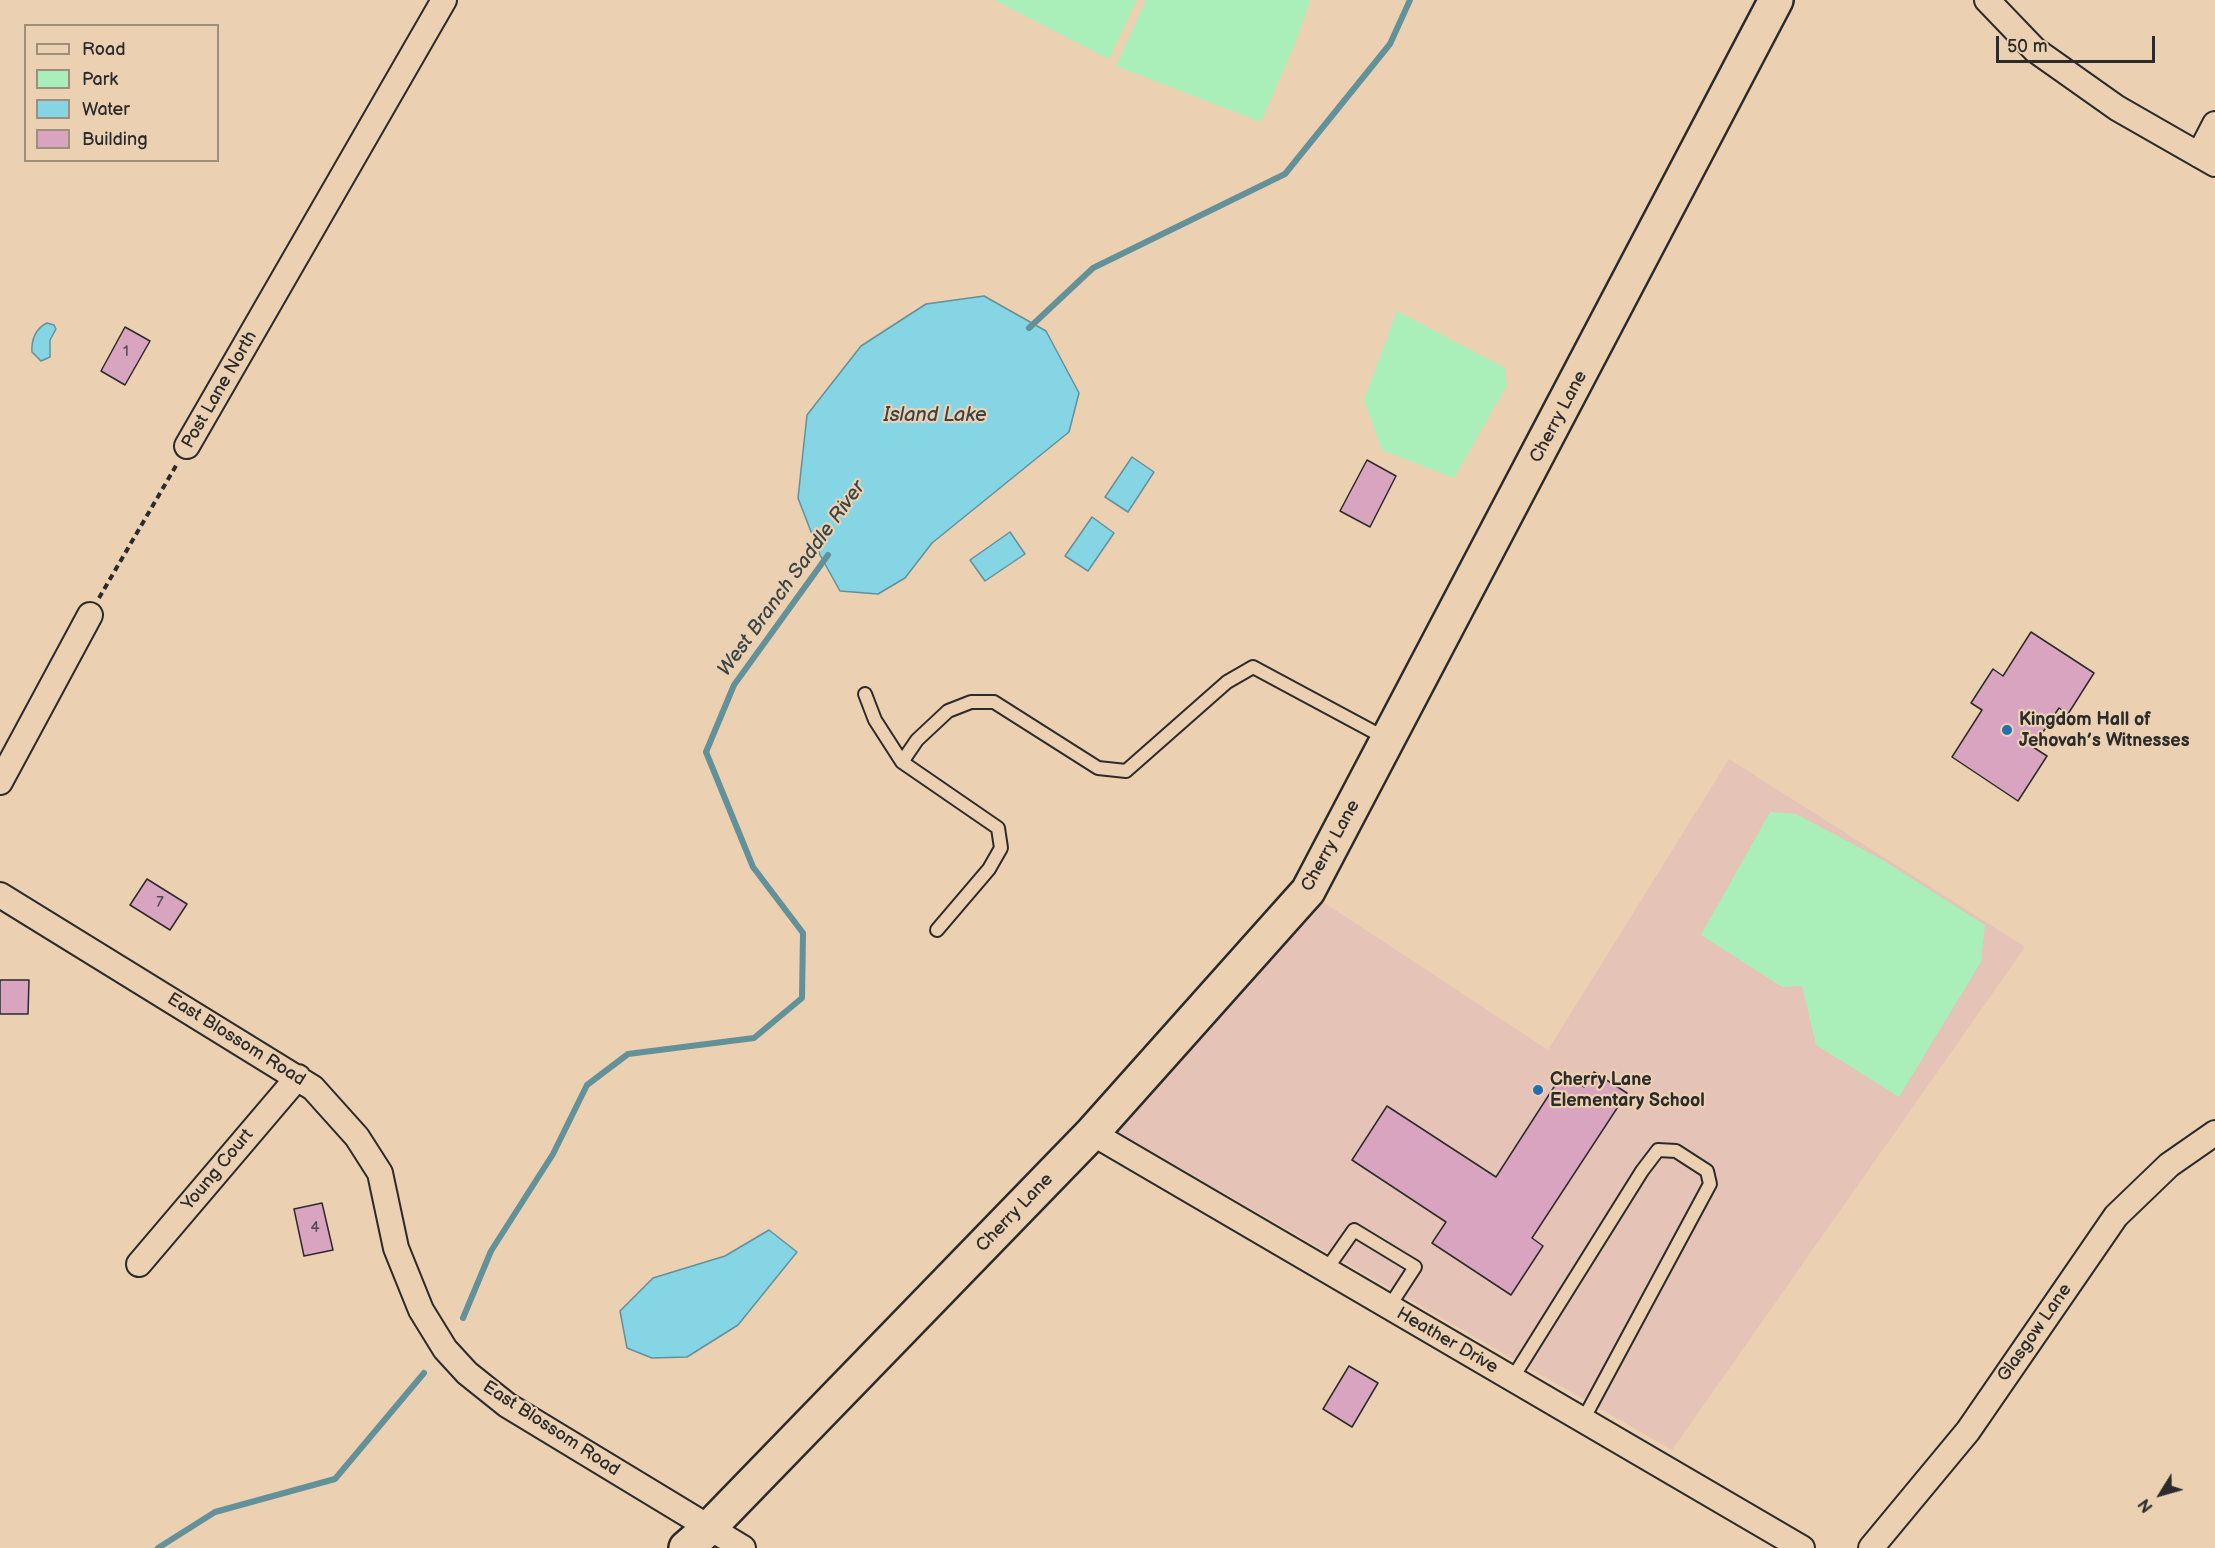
<!DOCTYPE html>
<meta charset="utf-8">
<style>
body{margin:0}
#map{position:relative;width:2215px;height:1548px;overflow:hidden;background:#ebd0b2;font-family:"Balsamiq Sans",sans-serif}
canvas{display:block}
.legend{position:absolute;left:24px;top:24px;width:195px;height:138px;box-sizing:border-box;background:#ebd0b2;border:2px solid #9e8e7c;margin:0;padding:8px 10px;list-style:none;font-size:18px;color:#2b2b2b}
.legend li{display:flex;align-items:center;gap:12px;height:30px}
.legend b{width:30px;border:2px solid #9e8e7c}
.north{position:absolute;left:2131px;top:1464px;width:60px;height:60px;-webkit-text-stroke:4px #ebd0b2;paint-order:stroke;rotate:233deg;font-size:16px;font-weight:700;line-height:24px;text-align:center;color:#2b2b2b}
.north::after{content:'';display:block;margin:auto;width:21px;height:27px;background:#2b2b2b;clip-path:polygon(50% 0,100% 100%,50% 72%,0 100%)}
.scale{position:absolute;left:1996px;top:36px;width:159px;height:27px;box-sizing:border-box;border:3px solid #2b2b2b;border-top:0;padding-left:8px;font-size:18px;line-height:21px;white-space:nowrap;color:#2b2b2b;-webkit-text-stroke:4px #ebd0b2;paint-order:stroke}
</style>
<div id="map">
<canvas width="2215" height="1548"></canvas>
<ul class="legend">
<li><b style="height:8px;background:#ebd0b2"></b>Road</li>
<li><b style="height:16px;background:#aaeeb9"></b>Park</li>
<li><b style="height:16px;background:#86d5e4"></b>Water</li>
<li><b style="height:16px;background:#d8a4bf"></b>Building</li>
</ul>
<div class="north">N</div>
<div class="scale">50 m</div>
</div>
<script>
const ctx = document.querySelector('canvas').getContext('2d');
ctx.lineJoin = 'round';
function paint(path, color) { ctx.fillStyle = color; ctx.fill(path, 'evenodd'); }
function stroke(path, color, width, dash) { ctx.strokeStyle = color; ctx.lineWidth = width; ctx.lineCap = dash ? 'butt' : 'round'; ctx.setLineDash(dash || []); ctx.stroke(path); }
function label(font, color, halo, rows, align = 'center') {
  ctx.font = font + ' "Balsamiq Sans",sans-serif'; ctx.lineWidth = 4.5; ctx.setLineDash([]); ctx.textBaseline = 'middle'; ctx.strokeStyle = halo; ctx.fillStyle = color; for (const [text, x, y, turn = 0] of rows) {
    ctx.save(); ctx.translate(x, y); ctx.rotate((+turn || 0) * Math.PI / 180); ctx.textAlign = isNaN(turn) ? turn : align; if (halo) ctx.strokeText(text, 0, 0); ctx.fillText(text, 0, 0); ctx.restore();
  }
}
paint(new Path2D(`
 M1729 759 2025 947 1672 1450 1114 1130 1323 902 1548 1050Z`), '#e5c3b6');
paint(new Path2D(`
 M994 0H1137L1109 59Z
 M1146 0H1310L1296 41 1261 122 1116 66Z
 M1397 311 1505 368 1507 385 1454 478 1382 450 1364 400Z
 M1770 812 1796 814 1883 860 1985 925 1981 962 1899 1097 1816 1045 1802 986 1782 987 1701 935Z`), '#aaeeb9');
const water = new Path2D(`
 M984 296 1046 331 1079 393 1069 432 932 543 905 578 878 594 840 591 820 555 798 498 807 415 861 346 926 304Z
 M47 323 54 325 56 329 50 340V357L41 361 32 352C31 340 36 328 47 323Z
 M1132 457 1154 472 1128 512 1105 497Z
 M1092 517 1114 533 1088 571 1065 556Z
 M1010 532 1025 554 985 581 970 560Z
 M769 1230 797 1252 738 1325 687 1357 652 1358 627 1348 620 1311 653 1278 725 1256Z`);
paint(water, '#86d5e4');
stroke(water, '#62919a', 1.5);
stroke(new Path2D(`
 M1029 328 1093 268 1285 174 1390 44 1410 0
 M463 1318 491 1251 553 1154 587 1085 628 1054 754 1038 802 998 803 933 753 867 706 752 734 685 828 555
 M158 1548 215 1512 335 1479 424 1373`), '#62919a', 6);
const building = new Path2D(`
 M125 327 150 341 125 385 101 371Z
 M1367 460 1396 476 1370 527 1340 511Z
 M2031 632 2094 673 2068 714 2059 708 2033 747 2047 756 2018 801 1952 757 1982 710 1971 703 1993 669 2003 676Z
 M147 879 187 904 170 930 130 905Z
 M0 980H29L28 1014H0Z
 M1594 1072 1627 1093 1532 1238 1543 1246 1511 1295 1432 1243 1446 1222 1352 1160 1387 1106 1496 1177 1563 1073 1584 1087Z
 M322 1203 333 1250 304 1256 294 1209Z
 M1349 1366 1378 1383 1352 1427 1323 1409Z`);
paint(building, '#d8a4bf');
stroke(building, '#2b2b2b', 1.5);
const lane = new Path2D(`
 M865 694 875 720 902 762 998 828 1001 848 989 869 937 930
 M902 762 917 740 948 711 971 702H994L1098 768 1126 771 1227 682 1253 667 1387 739
 M1326 1270 1354 1230 1415 1267 1389 1307
 M1512 1379 1642 1171 1658 1150 1676 1151 1707 1171 1710 1184 1583 1420`);
const street = new Path2D(`
 M1987 0 2035 50 2117 108 2215 164
 M2199 155 2215 124
 M187 446 444 0
 M0 782 90 615
 M0 895 313 1088 357 1137 380 1173 396 1248 421 1310 445 1349 467 1373 507 1405 743 1548
 M1092 1133 1802 1548
 M139 1264 298 1077
 M1871 1548 1968 1431 2116 1216 2169 1165 2215 1133`);
const secondary = new Path2D(`
 M686 1548 708 1529 1092 1133 1308 891 1776 0`);
stroke(lane, '#2b2b2b', 16);
stroke(street, '#2b2b2b', 28);
stroke(secondary, '#2b2b2b', 38);
stroke(new Path2D(`
 M99 598 177 464`), '#2b2b2b', 4, [6, 4.5]);
stroke(lane, '#ebd0b2', 12);
stroke(street, '#ebd0b2', 24);
stroke(secondary, '#ebd0b2', 33);
for (const [x, y, r, color] of [
 [2007,730,6,"#1f6fb2"],
 [1538,1090,6,"#1f6fb2"]
]) { const dot = new Path2D(); dot.arc(x, y, r, 0, 2 * Math.PI); ctx.fillStyle = color; ctx.fill(dot); stroke(dot, '#ebd0b2', 2); }
label('15px', '#564950', null, [
 ["1",126,352],
 ["7",160,903],
 ["4",315,1228]
]);
label('18px', '#2b2b2b', '#ebd0b2', [
 ["Post Lane North",220,390,-60],
 ["Cherry Lane",1559,417,-62],
 ["Cherry Lane",1331,846,-61],
 ["East Blossom Road",236,1040,32],
 ["Young Court",218,1170,-50],
 ["Cherry Lane",1015,1213,-46],
 ["Glasgow Lane",2035,1333,-55],
 ["Heather Drive",1447,1341,30],
 ["East Blossom Road",551,1429,33]
]);
label('bold 18px', '#2b2b2b', '#ebd0b2', [
 ["Kingdom Hall of",2019,720],
 ["Jehovah’s Witnesses",2019,741],
 ["Cherry Lane",1550,1080],
 ["Elementary School",1550,1101]
], 'left');
label('italic 20px', '#394447', '#ebd0b2', [
 ["Island Lake",935,416],
 ["West Branch Saddle River",792,579,-54]
]);
</script>
